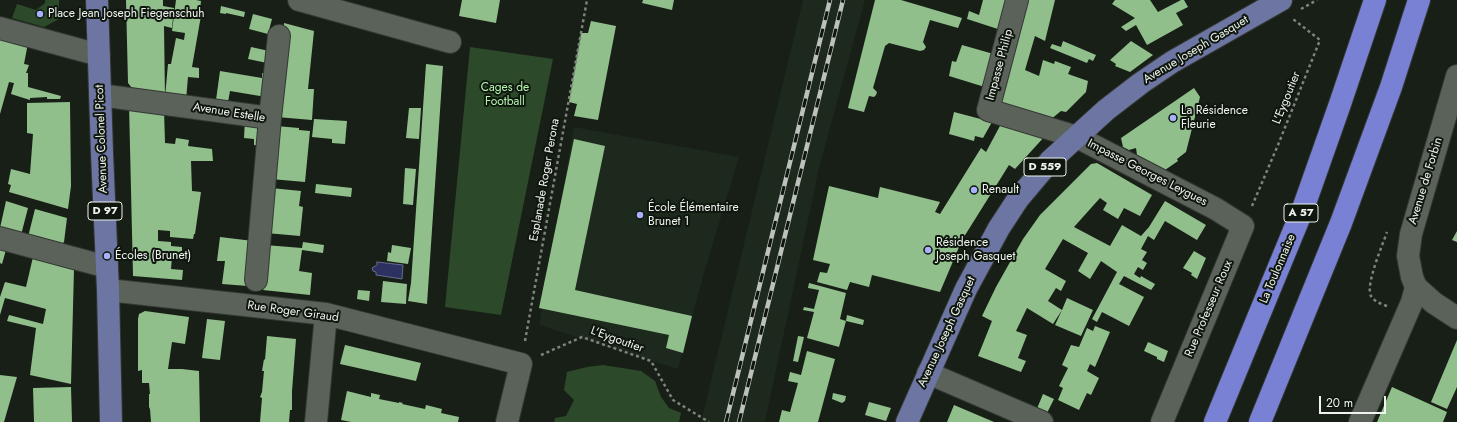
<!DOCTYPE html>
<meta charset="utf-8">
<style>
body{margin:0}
#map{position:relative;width:1457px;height:422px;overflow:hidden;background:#181f17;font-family:Jost,sans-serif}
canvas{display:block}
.scale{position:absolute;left:1319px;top:396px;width:67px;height:18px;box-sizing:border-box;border:2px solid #eff4ef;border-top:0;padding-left:5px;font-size:12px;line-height:14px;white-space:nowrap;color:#eff4ef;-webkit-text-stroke:3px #0f160e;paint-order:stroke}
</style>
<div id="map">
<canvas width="1457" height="422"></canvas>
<div class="scale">20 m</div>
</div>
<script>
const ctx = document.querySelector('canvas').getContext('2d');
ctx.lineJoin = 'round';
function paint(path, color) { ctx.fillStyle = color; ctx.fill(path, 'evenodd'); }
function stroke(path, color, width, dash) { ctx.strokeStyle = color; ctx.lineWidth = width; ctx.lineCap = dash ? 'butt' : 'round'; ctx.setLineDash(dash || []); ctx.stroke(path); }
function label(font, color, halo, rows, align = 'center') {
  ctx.font = font + ' Jost,sans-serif'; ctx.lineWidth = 4; ctx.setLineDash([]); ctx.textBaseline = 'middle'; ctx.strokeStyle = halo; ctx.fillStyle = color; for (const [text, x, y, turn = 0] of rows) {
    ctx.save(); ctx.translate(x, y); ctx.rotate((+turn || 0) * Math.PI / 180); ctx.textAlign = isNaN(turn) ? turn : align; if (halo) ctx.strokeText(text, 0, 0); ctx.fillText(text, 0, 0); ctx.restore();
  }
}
paint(new Path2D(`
 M803 0H865L819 168 765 422H701Z
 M574 127 739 157 704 273 678 369 539 325Z`), '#1d291c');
paint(new Path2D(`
 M45 0H59V19L44 27 12 18 17 4 36 10 45 3Z
 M470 47 553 59 501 315 445 307Z
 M603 365 641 371 655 381 661 397 669 408 681 413 679 422H554L555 418 566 416 574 400 564 390 567 372 587 367Z`), '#2c4a29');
const water = new Path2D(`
 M377 262 403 265 402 279 376 275V272L373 271 372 268 377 265Z`);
paint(water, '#2d3162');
stroke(water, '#676c8c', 1);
paint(new Path2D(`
 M126 0H163V6L174 8 172 28 164 26 165 97 168 64H171L176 38 184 40 185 33 172 31 176 0H196L201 1 200 9 202 10 192 67 199 68V78L188 77 186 100 136 93 128 83Z
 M462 0H500L496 23 459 16Z
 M643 0H674L672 10 642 3Z
 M875 0H901L962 18 958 28 930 20 923 42 926 47 924 50 920 51 889 43 885 46 873 88 877 92 876 95 874 97 869 96 864 112 848 108Z
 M983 0H1012L1004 31 967 19 969 11 979 15Z
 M1024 0H1055L1045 41 1035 36 1025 70 1039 76 1043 60 1054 64 1055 61 1071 67 1068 74 1088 81 1086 92 1066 112 1061 111 1050 120 1003 107 998 100Z
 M1115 0H1150L1158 12 1181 0H1184L1188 7 1176 13 1183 25 1147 45 1136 25 1126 31 1121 27 1135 18 1112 4Z
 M221 6 245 12 244 17 226 13V14L220 13Z
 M253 14 272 19 268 34 249 29Z
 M591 21 616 26 598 120 574 116 577 104 569 102 581 33H588Z
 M284 23 314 31 308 89H314L312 120 277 117Z
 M0 36 28 43 24 64 29 65 26 73H28V87L61 96 60 99H47V97L30 98V100L11 94 14 83 9 82 0 114Z
 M1063 41 1096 55 1093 61 1089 59 1087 63 1050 48 1052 44 1061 47Z
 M1131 41 1153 55 1130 72 1115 66 1116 64 1110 60Z
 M962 45 997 55 988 88 949 76 952 61 956 62Z
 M251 47 269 51 267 63 248 59Z
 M426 64 443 66 427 304 408 301 411 283Z
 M220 71 262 78V73L268 74 266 97 230 91 228 102 216 100Z
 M1194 88 1200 97 1186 152 1177 159 1178 161 1165 170 1137 155 1136 148 1129 150 1123 147 1121 138Z
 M70 102 71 186 68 209 9 192 11 185 8 184 11 169 30 174 33 134 27 133V103Z
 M129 104 164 109 165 143 175 144 176 138 189 140 188 146 212 149 213 161H191L192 191 201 192 195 234H194L193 239 170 237V231L158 230V241L171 242V246L182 247V258L172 257 171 269 183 270 182 280 133 276Z
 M409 108H421L419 139 406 138Z
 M954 112 992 122 983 138 975 136 974 141 949 134Z
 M245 119 265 127 262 146 254 145V139L244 138Z
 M314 119 347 121 345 144 332 143V139L312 137Z
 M1001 124 1045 136 1015 169 1009 165 962 240 940 292 872 275 869 287 850 282 847 290 817 282 820 272 827 273 830 264 813 260 829 186 878 198 880 187 940 202 935 212 940 214 981 148 986 152Z
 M276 126 299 128V130L310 131 305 182 271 179Z
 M574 139 605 146 575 290 692 316 683 353 666 348 669 335 539 308Z
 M1097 163 1152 195 1140 216 1124 208 1118 219 1103 210 1107 203 1100 198 1074 227 1110 246 1122 225 1141 236 1149 227 1165 201 1206 225 1197 240 1165 221 1154 240 1148 236 1141 249 1147 252 1142 260 1147 263 1143 270 1138 267 1134 274 1140 278 1141 276 1155 284 1154 286 1151 290 1124 276 1119 284 1144 297 1129 326 1102 312 1097 322 1092 319 1117 272 1101 261 1090 279 1078 271 1088 253 1063 239 1045 269 1066 281 1061 291 1056 288 1048 301 1062 310 1067 298 1093 310 1081 336 1055 325 1062 310 1053 324 1027 308 1016 331 1027 335 1018 358 1026 361 1021 372 978 356 992 321 982 316 996 287 1023 239 1040 215 1091 164Z
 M405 168 416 169 413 205 403 204Z
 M316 184 352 188 351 197 315 193Z
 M271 188 301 191 299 206 303 207 300 236 266 233Z
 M6 201 28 208 21 235 0 228Z
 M35 209 67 218 64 242 59 246 28 237Z
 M1457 231V242L1452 240Z
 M220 237 253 241 248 286 222 284 225 261H217Z
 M303 242 324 245 323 253 302 250 299 271 312 273 310 295 263 290 265 268V245L302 248Z
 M392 245 411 248 408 264 387 261 388 252 391 253Z
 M0 248 6 250 2 264 0 263Z
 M1194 251 1206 258 1197 279 1191 275 1192 273 1183 268Z
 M33 257 74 269 71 384 30 375 36 328 7 321 9 315 43 324 46 309 5 298 0 315V297L5 282 26 287Z
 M383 281 407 284 406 304 381 302Z
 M809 283 846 293 840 319 846 321 847 315 864 320 863 325 846 321 839 347 807 338 814 312 803 310 804 307 814 309 819 290 808 288Z
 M358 290 370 291 369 301 357 299Z
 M145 311 189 317 185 344 172 342 168 369H182L199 371 200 422H151L150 409 149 407V394H150L149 383H142V370L138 371V319L139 314Z
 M207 319 225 321 220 360 202 358Z
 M1095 326 1110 332 1095 367 1090 364 1087 371 1099 378 1091 395 1087 393 1079 410 1058 400 1063 388 1059 386 1068 368 1062 365 1071 345 1079 347 1087 328 1093 331Z
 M267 336 296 339 292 391V410H290L289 422H260L262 398 260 397 262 392 264 371H262L264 359 265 360Z
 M798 336 804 337 798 362 793 361Z
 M1457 340V387L1447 409 1431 402Z
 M1148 342 1168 351 1164 362 1157 359V357L1144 351Z
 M345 345 421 363 416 381 340 364Z
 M807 351 835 359 818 422H779L782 410 790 412 798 383 788 381 790 372 801 375Z
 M0 375 17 377 4 422H0Z
 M71 387 72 422H34L33 388Z
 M1392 387 1447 412 1443 422H1377Z
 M347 391 371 397V393L380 395 379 399 399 403V402L403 403 402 404 425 409 426 405 442 409 441 413 459 417 458 422H351L341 420Z
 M833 393 846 396 845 401 842 403 832 399Z
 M1043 394 1054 399 1046 415 1036 411Z
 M869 402 891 408 886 421 865 415Z
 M954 405 994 422H947Z`), '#91bf8c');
const minor = new Path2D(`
 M299 0 450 42
 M1017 0 988 110 1077 137 1216 209 1243 226 1162 422
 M0 28 99 55
 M100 95 270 118 256 280
 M270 118 279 36
 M0 238 107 267
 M1416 287 1434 303 1457 318
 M108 290 326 314 521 364 507 422
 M928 373 1042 422
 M316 422 326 314`);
const tertiary = new Path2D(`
 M1360 422 1412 302 1416 287 1412 277 1408 256 1411 234 1457 76`);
const primary = new Path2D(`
 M97 0 102 153 108 290 111 422
 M907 422 966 289 999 228 1018 199 1050 161 1106 110 1141 83 1172 62 1281 0`);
const motorway = new Path2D(`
 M1215 422 1304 206 1340 104 1375 0
 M1260 422 1341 223 1391 87 1419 0`);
stroke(minor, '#333833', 24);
stroke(tertiary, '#333833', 24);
stroke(primary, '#333833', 24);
stroke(motorway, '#333833', 24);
stroke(new Path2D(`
 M1301 9 1317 0
 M1252 206 1278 145 1320 40 1293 19
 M1387 306C1381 304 1375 302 1371 296 1365 285 1383 244 1387 232
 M525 341 587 0
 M541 355 582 337 651 361 673 400 709 422`), '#7e847d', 2.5, [3, 3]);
stroke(minor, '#5a6259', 22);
stroke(tertiary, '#5a6259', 22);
stroke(primary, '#6d75a3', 22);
stroke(motorway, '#7981d5', 22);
const rail = new Path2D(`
 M726 422 830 0
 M739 422 843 0`);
stroke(rail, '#bcc1bb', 4.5);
stroke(rail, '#0f160e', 3, [9]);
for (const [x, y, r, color] of [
 [40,14,4,"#a7b1fc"],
 [1173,118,4,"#a7b1fc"],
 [974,190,4,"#a7b1fc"],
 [640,215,4,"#a7b1fc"],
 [928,250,4,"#a7b1fc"],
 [107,256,4,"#a7b1fc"]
]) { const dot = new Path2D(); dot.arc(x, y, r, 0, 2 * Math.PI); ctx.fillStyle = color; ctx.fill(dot); stroke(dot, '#0f160e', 1.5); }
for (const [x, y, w] of [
 [1045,167,42],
 [105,211,34],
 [1301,213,34]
]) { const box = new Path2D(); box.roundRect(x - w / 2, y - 9, w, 18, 3); ctx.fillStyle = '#0f160e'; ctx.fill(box); stroke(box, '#eff4ef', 1); }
label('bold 11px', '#eff4ef', null, [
 ["D 559",1045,167],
 ["D 97",105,211],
 ["A 57",1301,213]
]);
label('12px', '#eff4ef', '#0f160e', [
 ["Place Jean Joseph Fiegenschuh",48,14],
 ["La Résidence",1181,111],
 ["Fleurie",1181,125],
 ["Renault",982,190],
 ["École Élémentaire",648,208],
 ["Brunet 1",648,222],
 ["Résidence",936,243],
 ["Joseph Gasquet",936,257],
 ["Écoles (Brunet)",115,256]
], 'left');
label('12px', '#eff4ef', '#0f160e', [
 ["Avenue Joseph Gasquet",1196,50,-31],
 ["Impasse Philip",1000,65,-75],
 ["L'Eygoutier",1287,98,-68],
 ["Avenue Estelle",229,113,9],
 ["Avenue Colonel Picot",102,139,-92],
 ["Impasse Georges Leygues",1147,173,27],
 ["Esplanade Roger Perona",545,180,-80],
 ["Avenue de Forbin",1426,181,-73],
 ["La Toulonnaise",1278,269,-67],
 ["Rue Professeur Roux",1209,309,-67],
 ["Rue Roger Giraud",293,312,8],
 ["Avenue Joseph Gasquet",947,332,-65],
 ["L'Eygoutier",617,340,20]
]);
label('12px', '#b4f5ae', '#0f160e', [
 ["Cages de",505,88],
 ["Football",505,102]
]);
</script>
